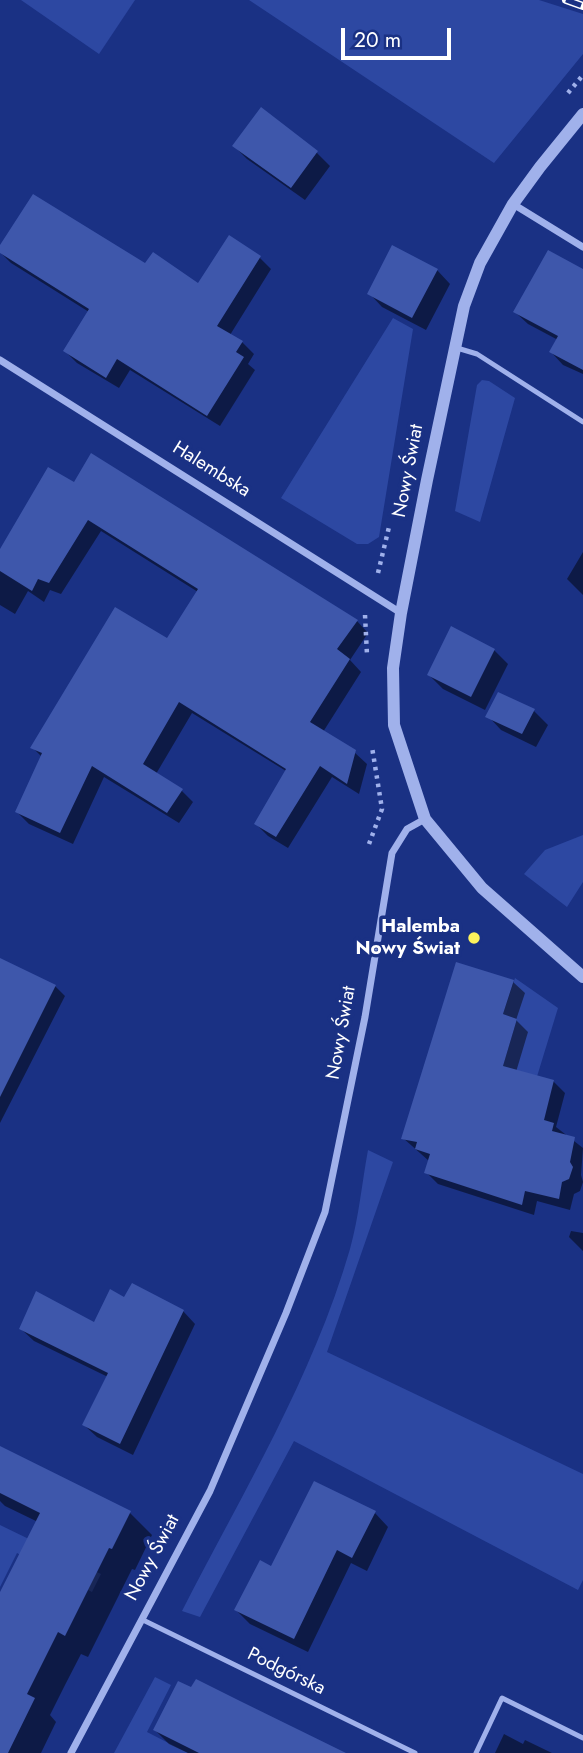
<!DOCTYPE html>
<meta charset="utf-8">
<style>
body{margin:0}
#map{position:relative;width:583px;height:1753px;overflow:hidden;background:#1a3184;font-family:Jost,sans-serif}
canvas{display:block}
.scale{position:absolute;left:341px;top:28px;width:110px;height:32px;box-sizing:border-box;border:4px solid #fff;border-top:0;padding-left:9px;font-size:21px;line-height:24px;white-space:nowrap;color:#fff;-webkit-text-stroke:5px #1a3184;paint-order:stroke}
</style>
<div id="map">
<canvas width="583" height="1753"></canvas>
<div class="scale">20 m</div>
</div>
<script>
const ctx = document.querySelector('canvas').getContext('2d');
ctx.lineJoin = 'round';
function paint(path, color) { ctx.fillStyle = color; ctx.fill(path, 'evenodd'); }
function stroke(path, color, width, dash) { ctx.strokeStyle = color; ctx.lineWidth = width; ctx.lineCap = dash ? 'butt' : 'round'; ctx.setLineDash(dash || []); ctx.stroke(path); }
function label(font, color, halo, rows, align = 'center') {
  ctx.font = font + ' Jost,sans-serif'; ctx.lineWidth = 7; ctx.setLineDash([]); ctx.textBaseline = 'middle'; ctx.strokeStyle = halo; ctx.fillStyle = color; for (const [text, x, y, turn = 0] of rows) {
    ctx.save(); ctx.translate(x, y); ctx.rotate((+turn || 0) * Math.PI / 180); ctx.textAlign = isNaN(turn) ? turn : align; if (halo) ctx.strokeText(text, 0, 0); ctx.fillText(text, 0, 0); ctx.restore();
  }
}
paint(new Path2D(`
 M21 0H135L99 54Z
 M249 0H539L583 14V54L494 163Z
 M393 318 413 329 379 537 368 544H357L281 498Z
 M482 380 489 381 515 398 480 522 455 511 477 385Z
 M583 835V882L567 907 524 874 545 850Z
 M515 978 558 1008 535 1083 487 1119 517 1019 503 1014Z
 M368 1150 393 1162 327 1352 583 1474V1580L578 1590 294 1441 200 1617 182 1611C242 1494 313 1377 350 1249 359 1217 362 1182 368 1150Z
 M0 1525 101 1574 92 1592 17 1553 0 1587Z
 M155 1677 171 1685 147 1732 188 1753H114Z`), '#2d48a2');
paint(new Path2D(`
 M261 109 317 153 330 166 305 200 247 159 234 146Z
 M0 249 145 265 199 285 259 257 271 269 230 335 242 342 254 354 248 364 255 370 220 426 130 370 119 388 77 363 65 351 89 312 11 263 0 252Z
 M437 270 450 284 426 330 382 307 369 293Z
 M583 271V374L563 365 551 352 558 340 528 324 515 312Z
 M74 485 357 621 368 633 350 660 361 672 323 732 354 752 367 764 359 794 332 777 288 848 268 836 256 824 286 771 192 713 156 774 181 790 193 802 179 823 104 777 73 844 29 824 17 812 42 757 32 747 168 640 198 592 101 531 61 594 50 590 44 602 28 591 15 614 0 605V553Z
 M583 552V595L567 579Z
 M494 650 508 664 485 710 443 689 429 675Z
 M534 711 548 725 536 747 501 730 488 716Z
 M0 960 55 986 65 996 0 1123Z
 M513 982 525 993 516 1020 528 1032 516 1072 553 1081 565 1093 556 1127 583 1148 581 1175 583 1182 580 1191 574 1194 570 1210 537 1201 534 1215 438 1184 426 1172 429 1161 403 1138Z
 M571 1231 583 1233V1251L569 1237Z
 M183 1311 195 1324 133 1455 97 1437 84 1425 108 1377 34 1341 21 1329 95 1324Z
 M0 1448 130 1513 152 1535 135 1570 132 1569 88 1657 81 1654 65 1685 50 1715 56 1722 41 1753H0V1596L38 1522 5 1506 0 1501Z
 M375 1513 388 1527 367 1571 351 1563 308 1652 250 1624 236 1610 272 1568Z
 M155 1730 342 1753H188L169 1744Z
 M504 1734 523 1744 525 1740 552 1753H495Z`), '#0007');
paint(new Path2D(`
 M261 107 318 151 291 188 232 146Z
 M33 194 145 263 153 252 198 283 229 235 261 256 217 326 243 341 236 352 244 357 207 416 117 359 106 378 63 351 89 309 0 253V245Z
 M392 245 438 269 412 318 367 294Z
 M548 250 583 269V370L549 352 558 336 513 312Z
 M91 453 358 620 337 649 350 659 310 722 356 750 347 784 320 766 276 837 254 824 286 769 179 702 143 764 183 789 167 813 92 766 60 833 15 812 42 753 30 748 115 607 167 638 198 589 88 520 49 583 38 579 32 591 0 571V549L48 467 74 482Z
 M451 626 495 649 471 697 427 675Z
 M498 692 535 709 522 734 485 717Z
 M0 958 56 985 0 1097Z
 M456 962 514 980 503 1014 517 1019 503 1066 554 1080 544 1120 554 1123 552 1131 575 1137 570 1162 573 1167 569 1179 562 1182 559 1199 525 1191 522 1205 424 1173 430 1154 415 1149 417 1142 401 1139Z
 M132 1283 184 1310 120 1444 82 1425 108 1373 19 1329 36 1291 94 1322 110 1289 124 1297Z
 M0 1446 131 1511 112 1549 109 1548 65 1636 58 1632 27 1694 35 1698 8 1753H0V1592L40 1513 0 1493Z
 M314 1481 376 1511 352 1558 337 1550 294 1639 234 1610 260 1560 271 1566Z
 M196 1679 240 1701 346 1753H199L153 1730 178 1681 191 1687Z`), '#3e57ab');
stroke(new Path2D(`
 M568 93 583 75
 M378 573 389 527
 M365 615 367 655
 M369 844 382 809 372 747`), '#a0b1eb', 4.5, [3.5, 5]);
stroke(new Path2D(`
 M457 348 477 354 583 422
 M143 1620 415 1753
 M476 1753 502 1698 583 1738`), '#a0b1eb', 5);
stroke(new Path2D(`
 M513 204 583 247
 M0 360 401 613
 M71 1753 210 1491 286 1313 325 1212 365 1017 392 853 407 829 425 819`), '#a0b1eb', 7);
stroke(new Path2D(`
 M583 114 540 167 513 204 480 263 464 306 427 480 401 613 393 668 394 725 425 819 482 888 583 977`), '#a0b1eb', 12);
const rail = new Path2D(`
 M566 0 583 6`);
stroke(rail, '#fff', 8);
stroke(rail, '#1a3184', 5, [16]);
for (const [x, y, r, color] of [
 [474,938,7,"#fdf25c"]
]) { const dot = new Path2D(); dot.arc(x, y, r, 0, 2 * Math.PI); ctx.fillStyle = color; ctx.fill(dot); stroke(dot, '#1a3184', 2.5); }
label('19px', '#fff', '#1a3184', [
 ["Halembska",211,470,32],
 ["Nowy Świat",409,471,-79],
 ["Nowy Świat",342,1033,-80],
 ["Nowy Świat",153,1558,-62],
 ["Podgórska",286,1672,26]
]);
label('bold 19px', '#fff', '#1a3184', [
 ["Halemba",460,927],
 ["Nowy Świat",460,949]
], 'right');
</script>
